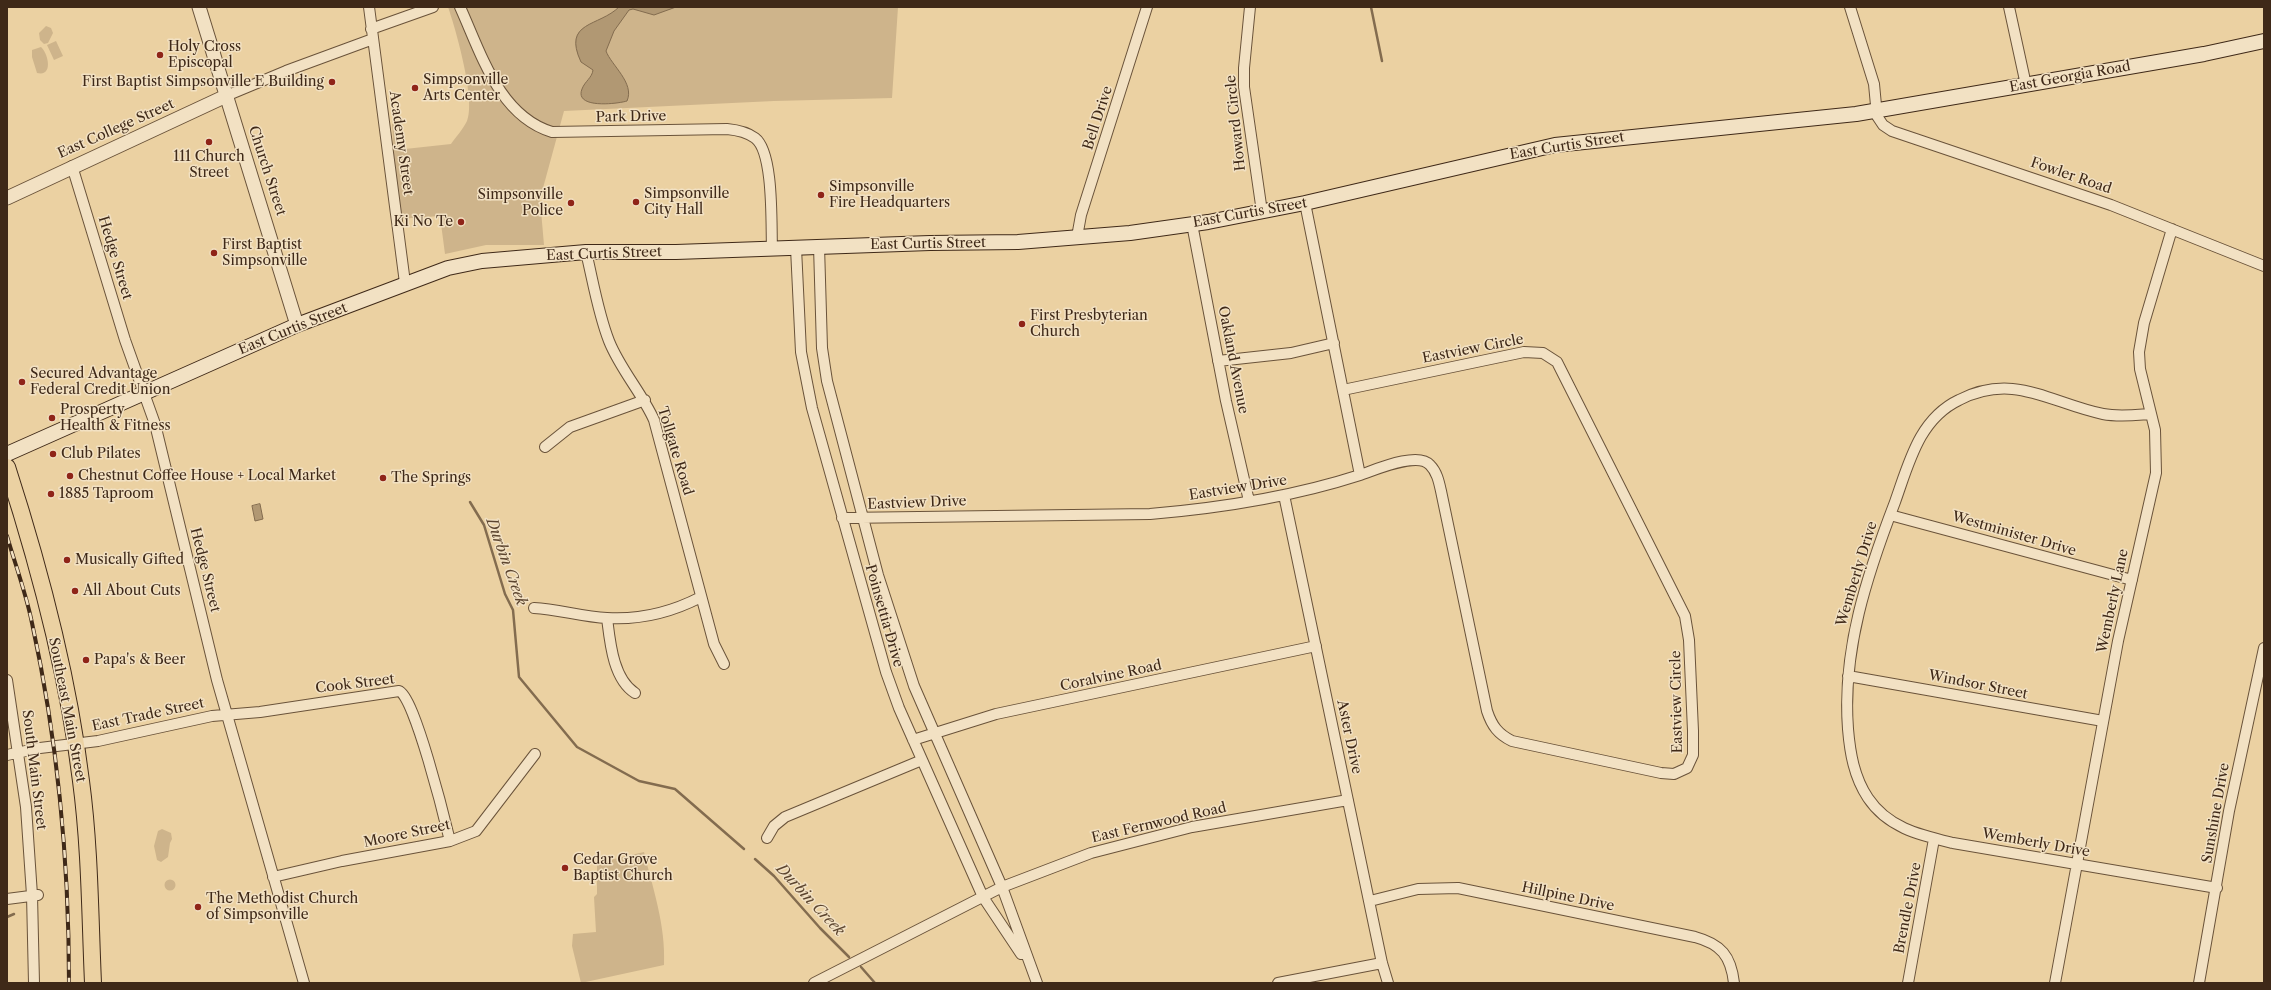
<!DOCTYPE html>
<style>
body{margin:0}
#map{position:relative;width:2271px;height:990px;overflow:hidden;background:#ebd1a2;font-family:"Libre Caslon Text",serif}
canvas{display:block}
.frame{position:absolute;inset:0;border:8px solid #3f2918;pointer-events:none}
</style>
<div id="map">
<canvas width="2271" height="990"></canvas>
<div class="frame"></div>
</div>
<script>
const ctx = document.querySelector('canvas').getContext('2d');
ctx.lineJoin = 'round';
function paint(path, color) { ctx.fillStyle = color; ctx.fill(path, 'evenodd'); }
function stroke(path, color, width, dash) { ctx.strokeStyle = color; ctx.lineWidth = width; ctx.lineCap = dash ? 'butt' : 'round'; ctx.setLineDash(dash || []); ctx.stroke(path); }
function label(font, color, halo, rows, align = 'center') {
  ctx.font = font + ' "Libre Caslon Text",serif'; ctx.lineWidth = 3; ctx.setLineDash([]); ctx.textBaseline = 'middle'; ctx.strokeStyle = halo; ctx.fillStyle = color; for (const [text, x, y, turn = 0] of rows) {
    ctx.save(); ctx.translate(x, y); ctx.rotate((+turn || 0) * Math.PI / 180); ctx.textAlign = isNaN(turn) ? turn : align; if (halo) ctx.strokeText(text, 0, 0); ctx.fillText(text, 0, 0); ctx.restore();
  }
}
paint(new Path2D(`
 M448 7H898L892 98 774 101 564 111 540 199 544 245H486L445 254 440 216 398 219 392 124 401 122 405 149 451 144C456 137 463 129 467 121 476 100 456 30 448 7Z
 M46 26 51 28 53 33 48 43 44 44 40 40 39 33Z
 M56 41 63 56 54 60 47 45Z
 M41 47C48 53 54 77 37 73L32 57V50Z
 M162 829 171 833 172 839 170 843 168 857 161 862 157 860 154 846 158 831Z
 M644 852C653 889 666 926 664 965L581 983 572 946 573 934 596 932 594 897 597 894V863Z
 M164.5 885a5.5 5.5 0 1 1 11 0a5.5 5.5 0 1 1-11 0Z`), '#ceb48b');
const water = new Path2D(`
 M619 7H676L654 15 633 9 629 10 614 31 606 51C611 65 635 83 627 101 617 104 574 109 582 89 585 81 592 78 593 70L581 62C562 21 599 27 619 7Z
 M260 504 263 519 255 521 252 506Z`);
paint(water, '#b19873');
stroke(water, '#836c4f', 1);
stroke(new Path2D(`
 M1371 7 1382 61
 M470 502 484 525 505 594 513 610 519 677 577 747 639 781 675 789 744 849
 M755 859 774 876 820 928 849 957
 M7 917 14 914
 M861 967 875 983`), '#836c4f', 2.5);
const minor = new Path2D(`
 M369 7 405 283
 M460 7C481 53 499 116 552 132L727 129C737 130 747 132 755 138 774 152 771 225 772 248
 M1250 7 1244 68V87L1262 212
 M1850 7 1874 84 1877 116 1883 125 1892 131 2111 205 2264 266
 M2009 7 2026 85
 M371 29 433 7
 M226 96 286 71 373 39
 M72 166 125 340 155 424 217 680 304 983
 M1192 224 1226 401 1249 501
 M1077 237 1081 215 1147 7
 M819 246 822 348 827 381 878 575 914 686 1002 887 1037 983
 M796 248 801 352 812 408 886 672 899 708 983 897 1021 954
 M586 252C593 281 598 313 609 341 620 369 642 393 654 420L714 644 724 664
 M1218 361 1291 353 1334 343
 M1343 390 1524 352 1543 353 1557 362 1685 616 1689 640 1693 731V755L1687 768 1674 774 1661 773 1512 741C1498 734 1492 726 1487 711L1441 491C1439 482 1437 472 1430 465 1418 451 1375 470 1360 475
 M2150 414C2135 415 2119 417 2103 414 2050 403 2014 372 1959 400 1919 419 1909 463 1895 502 1867 575 1842 650 1848 729 1850 753 1854 777 1868 798 1888 828 1920 835 1953 843L2217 888
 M545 447 570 427 645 400
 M1284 495 1382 963 1388 983
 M1890 515 2132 580
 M842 518 1150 514C1221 508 1292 497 1360 475L1305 203
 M534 608C558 609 582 617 607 618 640 620 672 612 701 597
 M607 618C610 642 613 679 635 693
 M1848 676 2103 721
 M7 680 26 807 32 895 34 983
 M913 740 996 714 1316 646
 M7 755 40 748 98 741 212 716 260 712 399 691C414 695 445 820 450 841
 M767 838 774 826 785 817 922 760
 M273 877 342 861 450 841 476 831 535 754
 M7 899 38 895
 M1370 901 1418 889 1458 888 1695 937C1721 944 1731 956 1734 983
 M814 983 1002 887 1091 853 1192 827 1348 800
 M1278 983 1382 963
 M1908 983 1934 839
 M2055 983 2118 641 2156 473 2155 430 2140 369 2139 352 2144 323 2172 229
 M2199 983 2229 811 2264 648`);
const tertiary = new Path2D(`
 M199 7 297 325
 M7 198 226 96`);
const secondary = new Path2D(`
 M7 454 297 325 448 268 482 261 586 252H676L930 243 1018 242 1130 233 1208 222 1305 203 1555 145 1856 114 2204 54 2264 41`);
const primary = new Path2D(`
 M7 467C40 569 68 675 81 781 90 848 90 916 93 983`);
stroke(minor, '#6a533a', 12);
stroke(tertiary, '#6a533a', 15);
stroke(secondary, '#3f2918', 16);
stroke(primary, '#3f2918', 18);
stroke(minor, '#f2e1c3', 10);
stroke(tertiary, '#f2e1c3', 13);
stroke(secondary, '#f2e1c3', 14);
stroke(primary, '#ebd1a2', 16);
const rail = new Path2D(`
 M7 536C15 564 26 593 32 623 58 742 69 862 69 983`);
stroke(rail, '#3f2918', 4);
stroke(rail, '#f2e1c3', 2.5, [8]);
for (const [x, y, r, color] of [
 [160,55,4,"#8f2418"],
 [332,82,4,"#8f2418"],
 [415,88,4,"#8f2418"],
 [209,142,4,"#8f2418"],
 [821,195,4,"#8f2418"],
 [636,202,4,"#8f2418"],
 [571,203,4,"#8f2418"],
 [461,222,4,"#8f2418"],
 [214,253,4,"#8f2418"],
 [1022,324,4,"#8f2418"],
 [22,382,4,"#8f2418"],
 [52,418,4,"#8f2418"],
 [53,454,4,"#8f2418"],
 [70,476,4,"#8f2418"],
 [383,478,4,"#8f2418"],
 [51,494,4,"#8f2418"],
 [67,560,4,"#8f2418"],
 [75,591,4,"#8f2418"],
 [86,660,4,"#8f2418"],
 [565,868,4,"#8f2418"],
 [198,907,4,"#8f2418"]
]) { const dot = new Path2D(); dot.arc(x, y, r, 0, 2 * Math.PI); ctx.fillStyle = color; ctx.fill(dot); stroke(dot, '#f2e1c3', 1.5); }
label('14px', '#3f2918', '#f2e1c3', [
 ["Holy Cross",168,47],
 ["Episcopal",168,63],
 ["Simpsonville",423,80],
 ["Arts Center",423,96],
 ["First Baptist Simpsonville E Building",324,82,"right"],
 ["111 Church",209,157,"center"],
 ["Street",209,173,"center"],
 ["Simpsonville",829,187],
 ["Fire Headquarters",829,203],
 ["Simpsonville",644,194],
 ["City Hall",644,210],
 ["Simpsonville",563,195,"right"],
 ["Police",563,211,"right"],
 ["Ki No Te",453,222,"right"],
 ["First Baptist",222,245],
 ["Simpsonville",222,261],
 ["First Presbyterian",1030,316],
 ["Church",1030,332],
 ["Secured Advantage",30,374],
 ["Federal Credit Union",30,390],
 ["Prosperty",60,410],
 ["Health & Fitness",60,426],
 ["Club Pilates",61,454],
 ["Chestnut Coffee House + Local Market",78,476],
 ["The Springs",391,478],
 ["1885 Taproom",59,494],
 ["Musically Gifted",75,560],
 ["All About Cuts",83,591],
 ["Papa's & Beer",94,660],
 ["Cedar Grove",573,860],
 ["Baptist Church",573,876],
 ["The Methodist Church",206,899],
 ["of Simpsonville",206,915]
], 'left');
label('14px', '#3f2918', '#f2e1c3', [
 ["East Georgia Road",2070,77,-10],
 ["Park Drive",631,117,-1],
 ["Bell Drive",1098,118,-72],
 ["Howard Circle",1236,123,-96],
 ["East College Street",116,129,-24],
 ["Academy Street",401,143,82],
 ["East Curtis Street",1567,146,-9],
 ["Church Street",267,171,72],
 ["Fowler Road",2071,176,19],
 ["East Curtis Street",1250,213,-10],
 ["East Curtis Street",928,244,-1],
 ["East Curtis Street",604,254,-2],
 ["Hedge Street",115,258,73],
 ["East Curtis Street",293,329,-22],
 ["Eastview Circle",1473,349,-11],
 ["Oakland Avenue",1233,360,79],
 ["Tollgate Road",675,451,73],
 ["Eastview Drive",1238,488,-9],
 ["Eastview Drive",917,503,-2],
 ["Westminister Drive",2014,534,16],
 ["Hedge Street",205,570,76],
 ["Wemberly Drive",1857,574,-73],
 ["Wemberly Lane",2113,601,-78],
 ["Poinsettia Drive",884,616,74],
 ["Coralvine Road",1111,676,-12],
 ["Cook Street",355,684,-7],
 ["Windsor Street",1978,685,11],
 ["Eastview Circle",1677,702,-91],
 ["Southeast Main Street",67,710,79],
 ["East Trade Street",148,715,-12],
 ["Aster Drive",1349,737,78],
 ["South Main Street",34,770,83],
 ["Sunshine Drive",2216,813,-80],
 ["East Fernwood Road",1159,823,-13],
 ["Moore Street",407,834,-12],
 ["Wemberly Drive",2036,843,10],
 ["Hillpine Drive",1568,897,12],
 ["Brendle Drive",1908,908,-79]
]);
label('italic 15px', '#5c452f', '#f2e1c3', [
 ["Durbin Creek",506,562,70],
 ["Durbin Creek",810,900,47]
]);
</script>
